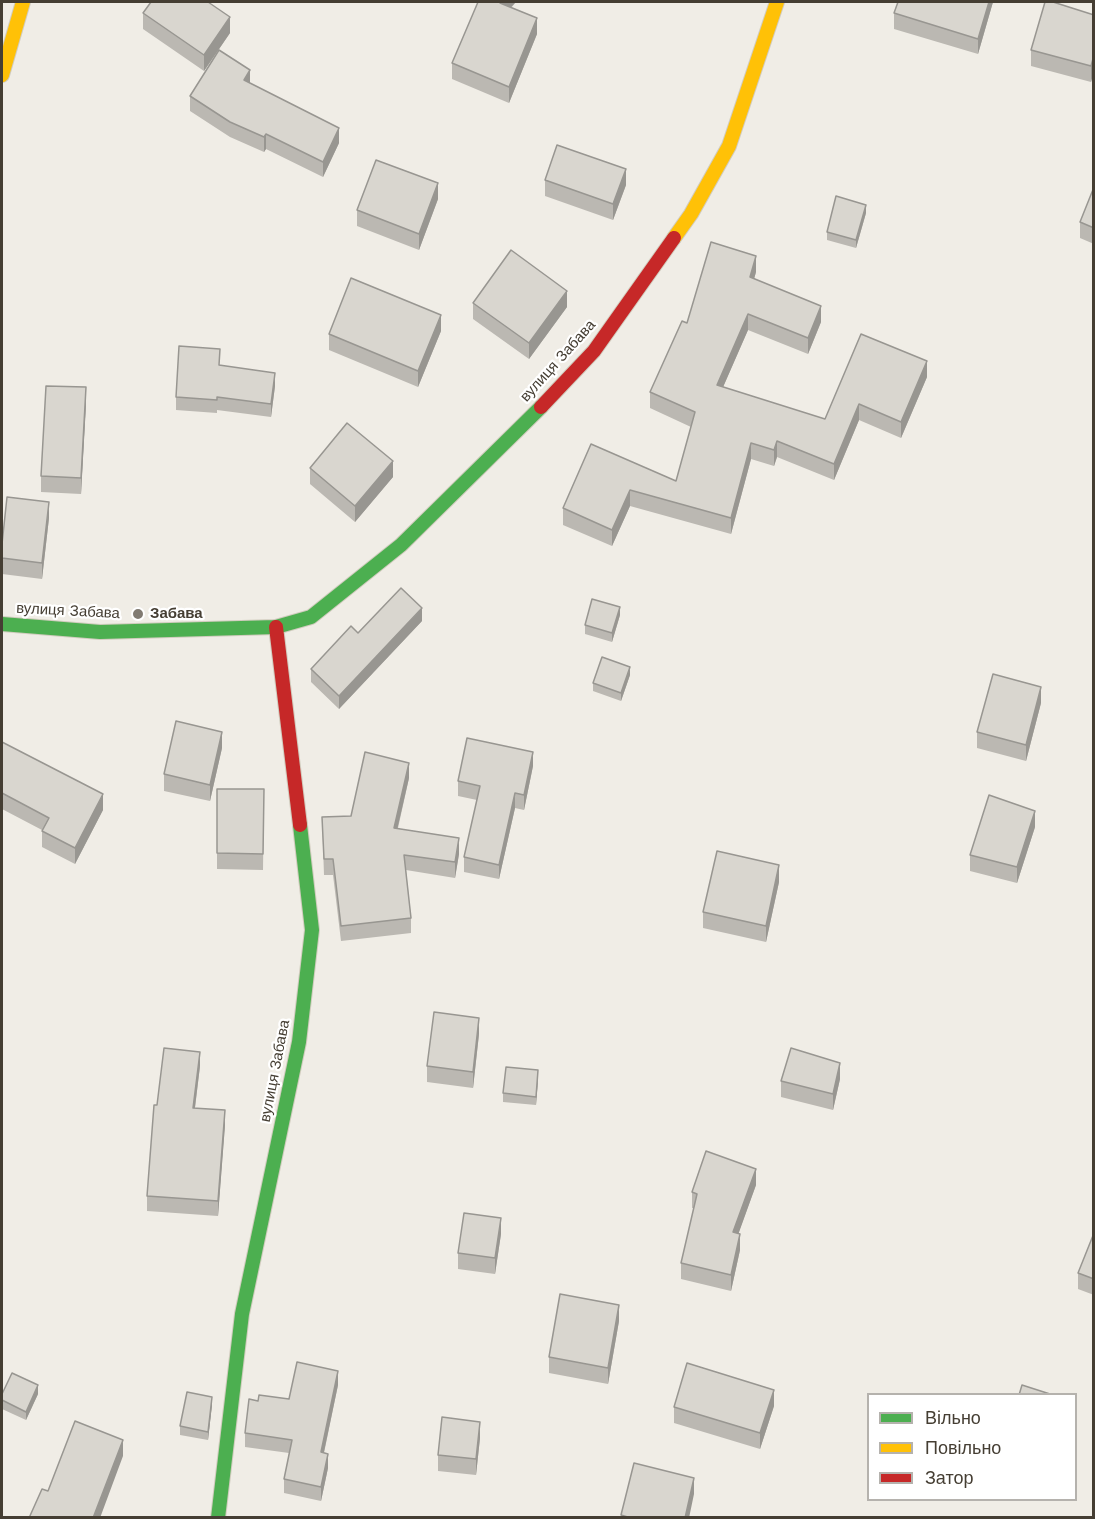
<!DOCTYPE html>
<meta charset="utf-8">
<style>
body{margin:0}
#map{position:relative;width:1095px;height:1519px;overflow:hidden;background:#f0ede6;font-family:"Work Sans",sans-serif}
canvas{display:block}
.frame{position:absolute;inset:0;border:3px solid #453e33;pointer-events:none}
.legend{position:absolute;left:867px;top:1393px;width:210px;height:108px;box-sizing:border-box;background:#fff;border:2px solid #b5b2ad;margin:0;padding:8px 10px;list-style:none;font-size:18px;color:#453e33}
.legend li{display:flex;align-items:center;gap:12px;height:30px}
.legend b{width:30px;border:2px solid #b5b2ad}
</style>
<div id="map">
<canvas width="1095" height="1519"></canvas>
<div class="frame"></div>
<ul class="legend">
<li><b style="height:8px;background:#4caf50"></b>Вільно</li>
<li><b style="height:8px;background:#ffc107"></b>Повільно</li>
<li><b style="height:8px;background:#c62828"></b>Затор</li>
</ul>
</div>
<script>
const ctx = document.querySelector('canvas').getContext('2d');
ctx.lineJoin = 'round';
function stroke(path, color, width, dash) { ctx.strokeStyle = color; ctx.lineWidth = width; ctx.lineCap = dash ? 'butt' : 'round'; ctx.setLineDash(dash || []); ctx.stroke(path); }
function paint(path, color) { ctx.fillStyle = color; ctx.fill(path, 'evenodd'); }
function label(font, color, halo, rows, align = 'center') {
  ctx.font = font + ' "Work Sans",sans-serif'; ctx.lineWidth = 4.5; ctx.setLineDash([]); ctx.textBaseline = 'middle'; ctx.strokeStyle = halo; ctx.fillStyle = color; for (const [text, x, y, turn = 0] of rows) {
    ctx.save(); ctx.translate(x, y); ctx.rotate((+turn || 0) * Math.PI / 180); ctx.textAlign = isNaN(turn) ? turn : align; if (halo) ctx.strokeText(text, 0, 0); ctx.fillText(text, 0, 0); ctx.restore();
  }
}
const fast = new Path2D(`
 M2 624 100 632 276 627 311 617 401 545 541 407
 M218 1518 242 1314 299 1042 312 930 300 825`);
const slow = new Path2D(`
 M2 75 23 2
 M674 238 691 214 729 146 777 2`);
const jam = new Path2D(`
 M541 407 594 351 674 238
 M276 627 300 825`);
stroke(fast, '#d1ccbe', 16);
stroke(slow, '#d1ccbe', 16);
stroke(jam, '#d1ccbe', 16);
stroke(fast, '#4caf50', 14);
stroke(slow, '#ffc107', 14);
stroke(jam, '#c62828', 14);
paint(new Path2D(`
 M516 2 511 8 537 34 509 103 452 79V63Z
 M993 2 978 54 894 29V13Z
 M143 13 230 33 204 71 143 29Z
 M1094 15V71L1091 82 1031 66V50Z
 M250 83 339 143 323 177 266 149 264 152 230 137 190 111V96Z
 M545 180 626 185 613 220 545 196Z
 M1094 187V244L1080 238V222Z
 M438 199 419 250 357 226V210Z
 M866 213 856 248 827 240V232Z
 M756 272 754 279 821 322 808 354 748 330 723 387 825 419 861 334 927 377 901 438 859 420 834 480 777 457 774 466 751 459 731 534 630 506 612 546 563 525V508L591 444 676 481 691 427 650 408V392L687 323Z
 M473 303 567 307 529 359 473 319Z
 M441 331 418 387 329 350V334Z
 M220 365 275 386 271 417 217 410V413L176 410V397Z
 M86 404 81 494 41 492V476Z
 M310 468 393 477 355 522 310 484Z
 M49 518 42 579 2 574V544Z
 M620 615 612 642 585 634V625Z
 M422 621 339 709 311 682V669L358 633Z
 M630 675 621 701 593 691V683Z
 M1041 703 1026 761 977 748V732Z
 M2 742 103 810 75 864 42 847V830L2 809Z
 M222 748 210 801 164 791V774Z
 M533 766 524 810 515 808 499 879 464 872V857L477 800 458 796V781Z
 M409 778 398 828 459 854 455 878 406 870 411 918V933L341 941 333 875H324L322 817 351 816Z
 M217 789H264L263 870 217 869Z
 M1035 827 1017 883 970 871V855Z
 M779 882 766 942 703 928V912Z
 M479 1034 473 1088 427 1082V1066Z
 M200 1066 195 1108 225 1125 218 1216 147 1211V1196L157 1105Z
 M538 1079 536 1105 503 1102V1093Z
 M840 1079 833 1110 781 1097V1081Z
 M756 1185 738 1234 740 1250 731 1291 681 1279V1263L694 1208H692V1192Z
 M1094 1233V1295L1078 1289V1273Z
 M501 1234 495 1274 458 1269V1253Z
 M619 1321 608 1384 549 1373V1357Z
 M338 1385 324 1453 328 1468 321 1501 284 1493V1479L289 1453 245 1447V1433L258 1401 289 1399Z
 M2 1394H38L26 1420 2 1409Z
 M212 1405 208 1440 180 1435V1426Z
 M774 1406 760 1449 674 1423V1407Z
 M480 1438 476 1475 438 1471V1455Z`), '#bbb8b2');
paint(new Path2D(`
 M501 2H516L500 19V3Z
 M989 2H993L978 54V39Z
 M230 17V33L204 71V55Z
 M537 18V34L509 103V87Z
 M1094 55V71L1091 82V66Z
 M250 70V85L244 80Z
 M339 128V143L323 177V162Z
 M266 134V149L264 152V137Z
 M626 169V185L613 220V204Z
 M438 183V199L419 250V234Z
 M866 205V213L856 248V240Z
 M756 256V272L750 293V277Z
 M567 291V307L529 359V343Z
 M821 306V322L808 354V338Z
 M748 314V330L717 401V385Z
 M441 315V331L418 387V371Z
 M927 361V377L901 438V422Z
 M275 373V386L271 417V404Z
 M86 387V404L81 494V478Z
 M859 404V420L834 480V464Z
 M777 441V457L774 466V450Z
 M751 443V459L731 534V518Z
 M393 461V477L355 522V506Z
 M630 490V506L612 546V530Z
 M49 502V518L42 579V563Z
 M620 607V615L612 642V633Z
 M422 608V621L339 709V696Z
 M630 667V675L621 701V693Z
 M1041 687V703L1026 761V745Z
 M222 732V748L210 801V785Z
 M533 752V766L524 810V795Z
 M409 763V778L394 843V828Z
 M515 793V808L499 879V865Z
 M103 794V810L75 864V848Z
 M1035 811V827L1017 883V867Z
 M459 838V854L455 878V862Z
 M779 865V882L766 942V926Z
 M479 1018V1034L473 1088V1072Z
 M200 1052V1066L193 1123V1108Z
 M840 1063V1079L833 1110V1094Z
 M538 1070V1079L536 1105V1097Z
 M225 1110V1125L218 1216V1201Z
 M756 1169V1185L733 1249V1232Z
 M501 1218V1234L495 1274V1258Z
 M740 1234V1250L731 1291V1275Z
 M619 1305V1321L608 1384V1368Z
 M338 1371V1385L321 1466V1452Z
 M38 1385V1394L26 1420V1412Z
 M774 1390V1406L760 1449V1433Z
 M212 1397V1405L208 1440V1432Z
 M480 1422V1438L476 1475V1459Z
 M123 1440V1456L100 1518H93Z
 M328 1454V1468L321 1501V1487Z
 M694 1478V1494L689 1518H685Z`), '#989691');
const building = new Path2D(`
 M151 2H208L230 17 204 55 143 13Z
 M478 2H501L500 3 537 18 509 87 452 63Z
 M898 2H989L978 39 894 13Z
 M1045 2H1053L1094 15V55L1091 66 1031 50Z
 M219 50 250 70 244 80 339 128 323 162 266 134 264 137 230 122 190 96Z
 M557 145 626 169 613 204 545 180Z
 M376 160 438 183 419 234 357 210Z
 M1094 187V228L1080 222Z
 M836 196 866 205 856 240 827 232Z
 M711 242 756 256 750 277 821 306 808 338 748 314 717 385 825 419 861 334 927 361 901 422 859 404 834 464 777 441 774 450 751 443 731 518 630 490 612 530 563 508 591 444 676 481 695 412 650 392 682 321 687 323Z
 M511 250 567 291 529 343 473 303Z
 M351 278 441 315 418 371 329 334Z
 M179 346 220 349 219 365 275 373 271 404 217 397V400L176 397Z
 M46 386 86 387 81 478 41 476Z
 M347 423 393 461 355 506 310 468Z
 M7 497 49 502 42 563 2 558V544Z
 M401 588 422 608 339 696 311 669 351 626 358 633Z
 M592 599 620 607 612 633 585 625Z
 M602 657 630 667 621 693 593 683Z
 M993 674 1041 687 1026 745 977 732Z
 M176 721 222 732 210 785 164 774Z
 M467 738 533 752 524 795 515 793 499 865 464 857 480 786 458 781Z
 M2 742 103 794 75 848 42 831 49 818 2 793Z
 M365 752 409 763 394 828 459 838 455 862 404 855 411 918 341 926 333 859H324L322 817 351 816Z
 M217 789H264L263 854 217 853Z
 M989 795 1035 811 1017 867 970 855Z
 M717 851 779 865 766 926 703 912Z
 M434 1012 479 1018 473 1072 427 1066Z
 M164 1048 200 1052 193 1108 225 1110 218 1201 147 1196 154 1105H157Z
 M791 1048 840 1063 833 1094 781 1081Z
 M506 1067 538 1070 536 1097 503 1093Z
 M706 1151 756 1169 733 1232 740 1234 731 1275 681 1263 697 1194 692 1192Z
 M464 1213 501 1218 495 1258 458 1253Z
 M1094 1233V1279L1078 1273Z
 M560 1294 619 1305 608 1368 549 1357Z
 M297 1362 338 1371 321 1452 328 1454 321 1487 284 1479 292 1440 245 1433 249 1399 258 1401 259 1395 289 1399Z
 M687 1363 774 1390 760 1433 674 1407Z
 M12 1373 38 1385 26 1412 2 1400V1394Z
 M1022 1385 1050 1394 1019 1395Z
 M187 1392 212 1397 208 1432 180 1426Z
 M442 1417 480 1422 476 1459 438 1455Z
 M75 1421 123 1440 93 1518H29L42 1489 48 1491Z
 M634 1463 694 1478 685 1518H631L621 1515Z`);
paint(building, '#d9d6cf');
stroke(building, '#989691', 1.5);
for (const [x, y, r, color] of [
 [138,614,6,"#817b72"]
]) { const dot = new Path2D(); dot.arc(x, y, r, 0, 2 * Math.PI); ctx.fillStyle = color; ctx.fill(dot); stroke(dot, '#fff', 2); }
label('15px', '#453e33', '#fff', [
 ["вулиця Забава",558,361,-48],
 ["вулиця Забава",68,611,3],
 ["вулиця Забава",275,1071,-79]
]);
label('bold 15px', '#453e33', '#fff', [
 ["Забава",150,614]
], 'left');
</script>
